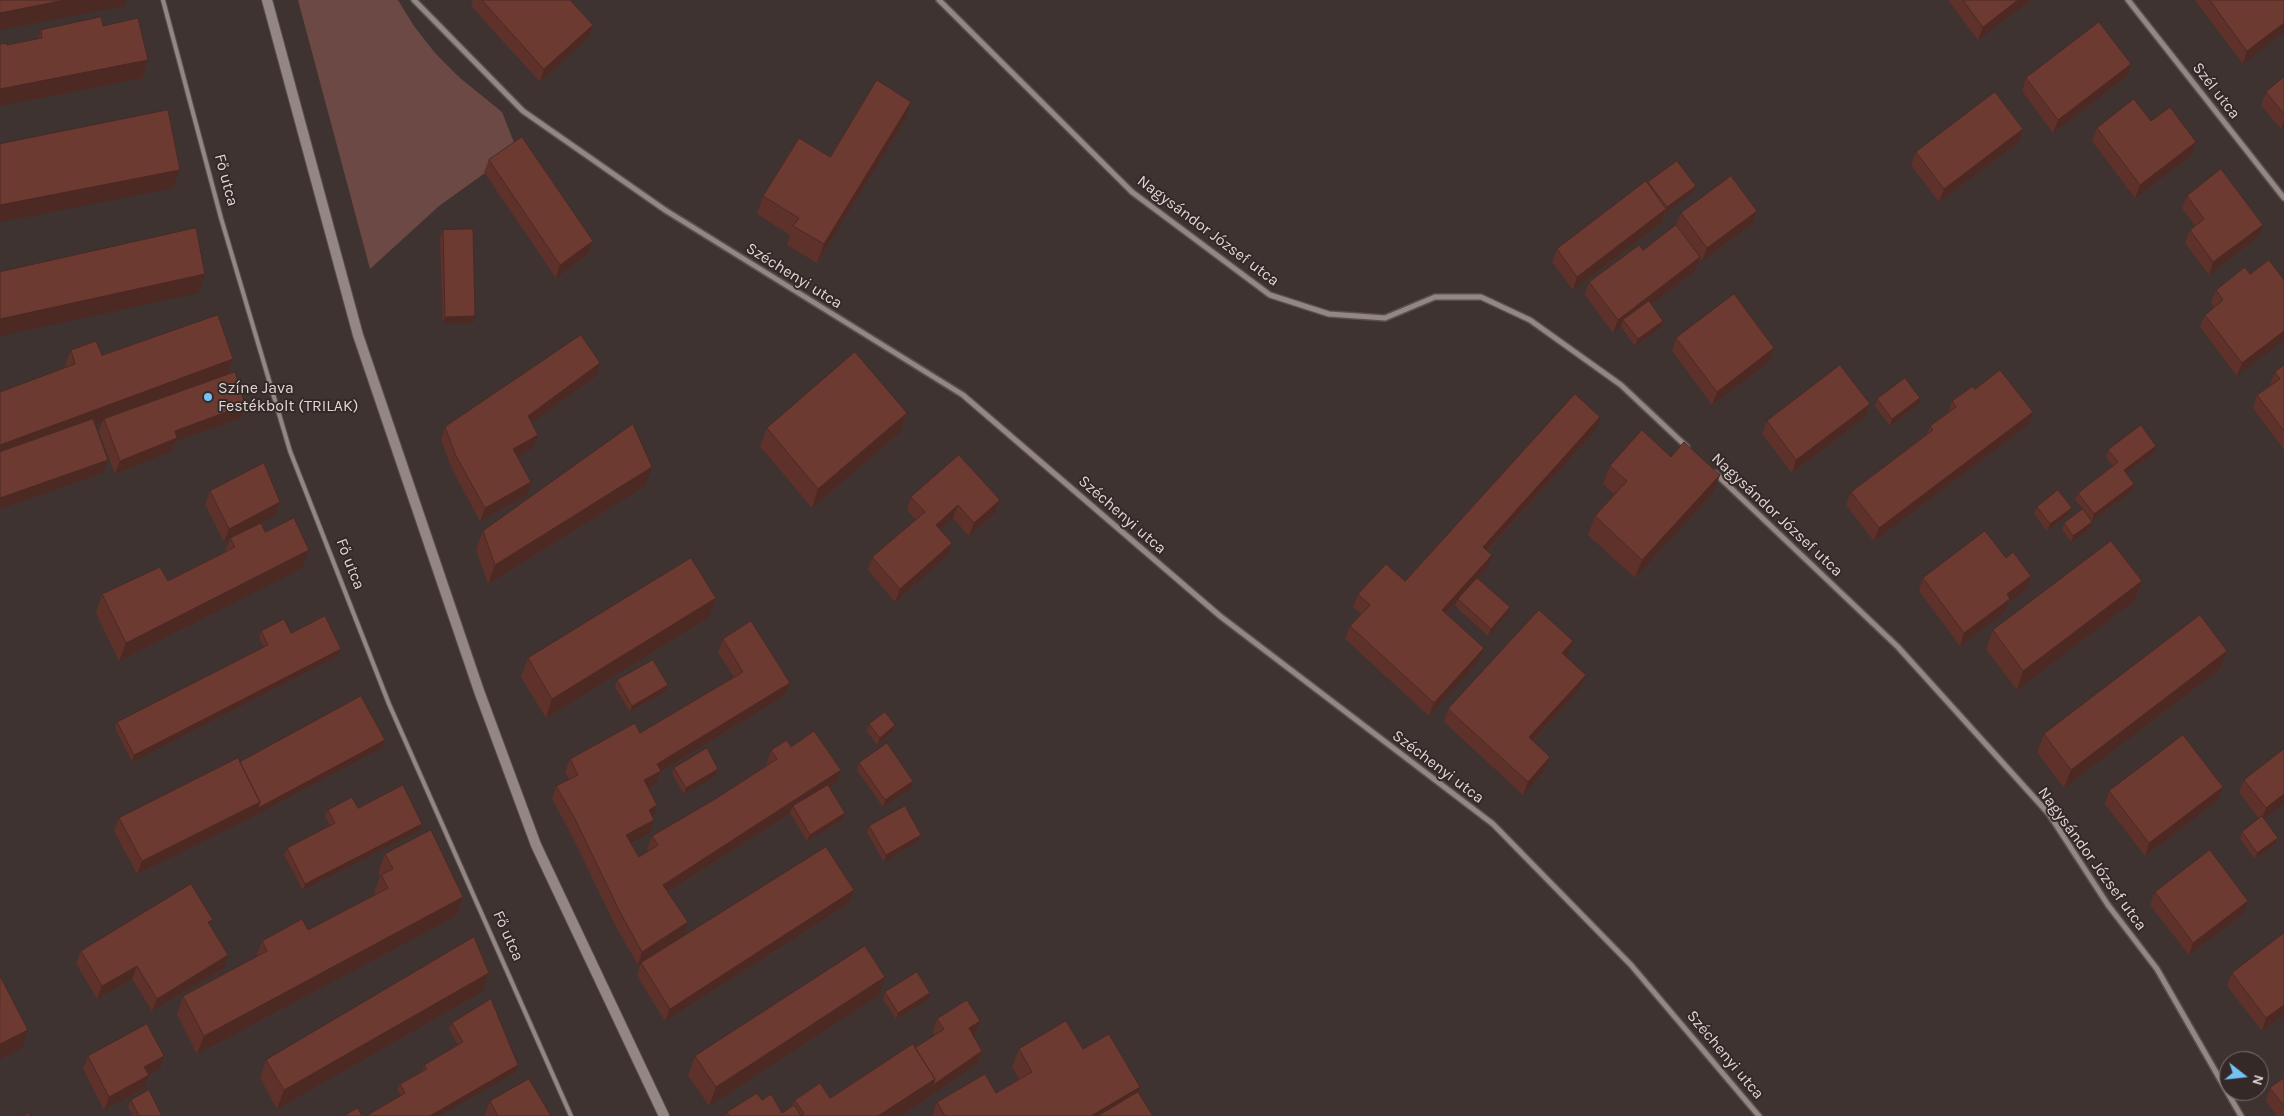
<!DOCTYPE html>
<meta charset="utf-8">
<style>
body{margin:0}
#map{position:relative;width:2284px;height:1116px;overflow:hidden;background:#3e3331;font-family:Karla,sans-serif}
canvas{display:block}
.north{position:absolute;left:2219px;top:1051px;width:50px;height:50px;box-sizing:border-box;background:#342927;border:1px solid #786f6d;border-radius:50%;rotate:106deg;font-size:14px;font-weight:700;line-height:20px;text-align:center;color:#dfd7d6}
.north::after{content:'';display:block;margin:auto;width:18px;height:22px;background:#73c1f5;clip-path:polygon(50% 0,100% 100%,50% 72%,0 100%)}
</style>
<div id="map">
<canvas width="2284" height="1116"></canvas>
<div class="north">N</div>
</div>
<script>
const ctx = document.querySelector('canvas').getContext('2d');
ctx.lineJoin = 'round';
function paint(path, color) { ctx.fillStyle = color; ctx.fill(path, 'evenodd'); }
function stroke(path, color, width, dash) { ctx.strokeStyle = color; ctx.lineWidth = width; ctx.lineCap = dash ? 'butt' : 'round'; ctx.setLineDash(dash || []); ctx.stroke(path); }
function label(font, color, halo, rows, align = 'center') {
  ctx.font = font + ' Karla,sans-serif'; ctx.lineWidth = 4; ctx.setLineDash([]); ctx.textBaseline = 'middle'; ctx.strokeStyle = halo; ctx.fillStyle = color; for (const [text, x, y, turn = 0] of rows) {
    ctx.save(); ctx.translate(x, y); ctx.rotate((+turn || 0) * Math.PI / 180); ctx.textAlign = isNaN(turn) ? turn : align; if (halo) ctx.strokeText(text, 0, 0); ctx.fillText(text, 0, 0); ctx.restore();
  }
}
paint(new Path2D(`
 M298 0H398L414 26 435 53 460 78 502 112 517 150 439 206 370 269Z`), '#6c4944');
const lane = new Path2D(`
 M163 0 221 218 290 451 389 704 571 1116`);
const street = new Path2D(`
 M414 0 523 111 665 210 963 395 1220 616 1493 824 1631 965 1759 1116
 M939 0 1132 192 1270 295 1329 314 1385 318 1435 297H1481L1530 320 1621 385 1687 447
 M2128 0 2284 198
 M1715 473 1898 647 2049 814 2108 905 2157 969 2241 1116`);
const secondary = new Path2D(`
 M267 0 358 335 479 691 536 845 664 1116`);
stroke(lane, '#59504e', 6);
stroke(street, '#59504e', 8);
stroke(secondary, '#59504e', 12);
stroke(lane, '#938683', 4);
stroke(street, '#938683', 5);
stroke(secondary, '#938683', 10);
paint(new Path2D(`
 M473 0H570L588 38 540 82 471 6Z
 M1948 0H2031L1978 40Z
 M2195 0H2284L2243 64Z
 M103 26 148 60 142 78 0 106V44L7 45 38 39 41 30Z
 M2131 64 2126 77 2053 133 2022 91 2026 78Z
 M2284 77V126L2281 129 2261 105 2266 92Z
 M905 120 817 263 787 245 790 235 757 214 763 196 830 157Z
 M2151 121 2192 155 2135 198 2092 141 2097 128Z
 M2023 129 2019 142 1939 202 1911 165 1916 152Z
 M489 160 593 241 588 254 556 278 484 172Z
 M1648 182 1693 192 1665 214 1662 222 1573 290 1552 262 1557 249 1648 184Z
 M2187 196 2258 237 2209 275 2185 243 2190 230 2195 226 2182 208Z
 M1757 211 1753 223 1702 261 1700 258 1696 270 1651 304 1663 321 1661 327 1635 346 1621 327 1613 333 1585 295 1589 282 1643 250 1676 225 1681 213Z
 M443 230 473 323 443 324 440 237Z
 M2284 280 2237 376 2200 327 2205 315 2214 307 2211 303 2216 290Z
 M1676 338 1770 361 1712 405 1672 351Z
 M71 350 102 355 233 359 228 374 245 405 241 418 176 441 172 451 115 474 99 432 102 423 96 426 103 473 0 509V392L64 368Z
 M2284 365V450L2253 408 2257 395 2270 386V385L2275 372Z
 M596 376 531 423 533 448 517 457 527 495 480 521 452 469 441 440 445 427Z
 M1975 389 2033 412 2028 425 1874 541 1846 505 1851 492 1927 434 1930 426 1948 413 1952 401Z
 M1877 399 1918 405 1890 426 1875 406Z
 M1870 404 1865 417 1792 473 1762 434 1767 421Z
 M907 413 900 432 812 508 760 446 767 428Z
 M1596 430 1487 551V568L1478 578 1510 607 1508 614 1488 636 1455 606 1457 601 1446 614 1479 661 1429 716 1345 639 1350 626 1361 614 1353 607 1358 594 1405 581Z
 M2108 450 2154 453 2126 473 2134 484 2132 491 2092 521 2090 529 2071 542 2062 530 2064 523 2083 509 2075 500 2078 493 2113 466 2106 457Z
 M959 455 995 513 969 536 953 518 940 530 947 556 895 602 868 570 872 557 916 520 907 510 911 497Z
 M1610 466 1720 475 1713 493 1635 578 1588 535 1595 516 1615 495 1603 484Z
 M645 486 488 584 476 549 483 531Z
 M210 491 280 502 276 515 253 527 265 532 302 568 119 661 96 613 102 594 168 581 225 552 230 539 224 542 205 504Z
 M2037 507 2069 514 2047 531 2034 514Z
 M2006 558 2031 576 2027 589 2009 602 2005 612 1960 646 1919 591 1923 578Z
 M2142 581 2135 600 2017 690 1986 649 1993 630Z
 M716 598 709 617 546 718 521 677 528 658Z
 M261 631 291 633 338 656 132 762 115 728 117 722 264 647 259 638Z
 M723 639 790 683 785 695 660 772 656 784 648 788 653 817 650 833 631 843 639 857 649 851 647 849 652 836 717 798 767 765V763L771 750 791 747 836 783 829 788 842 820 807 841 790 813 668 892 683 935 638 965 615 925 570 832 552 799 556 786 569 779 565 772 570 759 640 733 734 677 718 652Z
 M1573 641 1568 654 1566 656 1581 687 1533 741 1545 770 1523 795 1444 722 1448 709Z
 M2227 651 2220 669 2064 788 2037 752 2044 734Z
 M617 680 668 685 665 692 630 712 615 687Z
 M869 724 895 725 893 732 877 745 867 731Z
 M383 747 256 815 137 874 114 831 119 818 240 762Z
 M2284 749 2264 819 2275 844 2255 859 2240 839 2242 832 2259 819 2239 792 2244 780Z
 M859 763 911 788 883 807 857 770Z
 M674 768 718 769 716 776 684 794 672 774Z
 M2109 791 2218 800 2145 856 2105 804Z
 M358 808 420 830 303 890 284 855 287 848 330 825 325 816 328 810Z
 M869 826 921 835 918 841 884 862 867 832Z
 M385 854 463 897 456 916 197 1054 177 1015 183 996 256 957 262 941 308 930 375 895 374 893 380 877 378 873Z
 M2155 892 2243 914 2189 955 2150 905Z
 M849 903 665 1021 637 976 641 963Z
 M210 926 224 968 152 1011 132 979 97 999 76 963 81 951Z
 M2284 933V1014L2262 1031 2227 986 2232 973Z
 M483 991 277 1109 260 1078 266 1060Z
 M885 992 927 1000 896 1019 883 999Z
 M879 995 709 1106 688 1075 695 1056Z
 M937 1019 980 1021 975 1034 973 1035 982 1051 978 1063 929 1097 900 1116H726L727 1112 762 1100 782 1113 792 1106 795 1100 830 1098 935 1035 933 1032Z
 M452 1023 516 1072 401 1096 397 1090 400 1084 422 1071 424 1065 458 1045 449 1029Z
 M1019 1049H1083L1140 1087 1138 1092 1153 1116H932L937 1102 996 1093 1019 1079 1012 1067Z
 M88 1056 160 1069 149 1075 144 1088 104 1110 83 1069Z
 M2284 1078V1116H2277L2266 1101 2270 1088Z
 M131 1100 162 1116H133L128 1107Z
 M490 1101 551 1116H484Z`), '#5e322b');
paint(new Path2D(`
 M65 0H126L124 6 0 30V13Z
 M2018 0H2031L1978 40 1983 27Z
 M2284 23V32L2243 64 2247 51Z
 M593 25 588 38 540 82 544 69Z
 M148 60 142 78 0 106V89Z
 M2131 64 2126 77 2053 133 2058 120Z
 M911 102 905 120 817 263 824 244Z
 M2284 120V126L2281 129Z
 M2023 129 2019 142 1939 202 1944 189Z
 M2196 142 2192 155 2135 198 2140 185Z
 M180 170 173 188 0 222V205Z
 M1696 186 1693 192 1665 214 1667 207Z
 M1666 209 1662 222 1573 290 1577 277Z
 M1757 211 1753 223 1702 261 1707 248Z
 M2263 225 2258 237 2209 275 2213 262Z
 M593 241 588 254 556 278 560 265Z
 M1700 257 1696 270 1626 323 1623 320 1621 327 1613 333 1618 320Z
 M205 274 198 293 0 336V319Z
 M475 316 473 323 443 324 445 317Z
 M1663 321 1661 327 1635 346 1638 339Z
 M2284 331V340L2237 376 2242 363Z
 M1774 348 1770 361 1712 405 1717 392Z
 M233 359 227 377 104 419 102 423 0 461V445Z
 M600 363 596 376 523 429 528 416Z
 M1920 398 1918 405 1890 426 1892 419Z
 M1870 404 1865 417 1792 473 1796 460Z
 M245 405 241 418 176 441 172 451 115 474 120 461 175 431Z
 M2033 412 2028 425 1874 541 1879 528Z
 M907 413 900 432 812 508 818 489Z
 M1600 417 1596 430 1478 560 1483 547Z
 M538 435 533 448 508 462 513 449Z
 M2156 446 2154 453 2121 477 2124 470Z
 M108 460 103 473 0 509V498Z
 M652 467 645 486 488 584 495 565Z
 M1720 475 1713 493 1635 578 1642 560Z
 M531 482 527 495 480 521 485 508Z
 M2134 484 2132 491 2092 521 2094 514Z
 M1000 500 995 513 969 536 974 523Z
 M280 502 276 515 231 539 230 538V539L224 542 229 529Z
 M958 505 953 518 931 538 936 525Z
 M2072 508 2069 514 2047 531 2050 524Z
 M2092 522 2090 529 2071 542 2073 536Z
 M952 543 947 556 895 602 900 589Z
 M309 550 302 568 119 661 126 643Z
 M1492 555 1487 568 1459 600 1458 599 1457 601 1437 623 1442 610Z
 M2031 576 2027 589 2009 602 2005 612 1960 646 1964 633 2007 594Z
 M2142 581 2135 600 2017 690 2023 671Z
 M716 598 709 617 546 718 552 699Z
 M1510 607 1508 614 1488 636 1491 629Z
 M1573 641 1568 654 1557 666 1562 653Z
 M1484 648 1479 661 1429 716 1434 703Z
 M341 649 338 656 132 762 134 755Z
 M2227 651 2220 669 2064 788 2071 770Z
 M1586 675 1581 687 1524 750 1529 737Z
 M790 683 785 695 660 772 656 784 639 793 644 780 657 764Z
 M668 685 665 692 630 712 632 706Z
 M895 725 893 732 877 745 880 738Z
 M385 740 383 747 256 815 137 874 142 861 260 802Z
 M1550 757 1545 770 1523 795 1528 782Z
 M718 769 716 776 684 794 686 788Z
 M841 770 836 783 795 810 793 806 790 813 658 898 663 885Z
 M913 781 911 788 883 807 885 800Z
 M2223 787 2218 800 2145 856 2149 843Z
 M2284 794V804L2261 821 2266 808Z
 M657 805 653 818 649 810Z
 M845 813 842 820 807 841 810 835Z
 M654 820 650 833 621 848 626 835Z
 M422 824 420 830 303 890 305 884Z
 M921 835 918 841 884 862 886 855Z
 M2278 838 2275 844 2255 859 2257 853Z
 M854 890 849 903 665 1021 670 1009Z
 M463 897 456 916 197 1054 204 1036Z
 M2248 901 2243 914 2189 955 2193 943Z
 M688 922 683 935 638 965 642 952Z
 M228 955 224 968 152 1011 157 999Z
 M137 966 132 979 97 999 102 986Z
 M489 973 483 991 277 1109 284 1090Z
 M885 977 879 995 709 1106 716 1087Z
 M930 993 927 1000 896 1019 898 1013Z
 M2284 1005V1014L2262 1031 2266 1018Z
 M980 1021 975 1034 965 1041 969 1028Z
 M28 1030 22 1048 0 1059V1044Z
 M982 1051 978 1063 929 1097 933 1085Z
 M164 1056 160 1069 140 1080 144 1067Z
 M518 1065 516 1072 439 1116H430Z
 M149 1075 144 1088 104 1110 109 1097Z
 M935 1079 929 1097 900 1116H878Z
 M1140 1087 1134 1105 1116 1116H1091Z`), '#4c2923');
const building = new Path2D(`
 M0 0H65L0 13Z
 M482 0H570L593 25 544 69Z
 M1963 0H2018L1983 27Z
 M2210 0H2284V23L2247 51Z
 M101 17 103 26 138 18 148 60 0 89V44L6 43 7 45 42 38 41 30Z
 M2099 22 2131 64 2058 120 2026 78Z
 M2284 77V114L2266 92Z
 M877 80 911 102 824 244 793 226 799 218 763 196 799 138 830 157Z
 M1995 92 2023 129 1944 189 1916 152Z
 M2134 99 2151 121 2170 107 2196 142 2140 185 2097 128Z
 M168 110 180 170 0 205V144Z
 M522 137 593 241 560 265 489 160Z
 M1677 161 1696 186 1667 207 1648 182Z
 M2221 169 2263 225 2213 262 2190 230 2204 219 2187 196Z
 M1731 176 1757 211 1707 248 1681 213Z
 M1646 181 1666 209 1577 277 1557 249Z
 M1676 225 1700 257 1618 320 1589 282 1639 245 1643 250Z
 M196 228 205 274 0 319V272Z
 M473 229 475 316 445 317 443 230Z
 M2269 260 2284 280V331L2242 363 2205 315 2223 300 2216 290 2245 267 2250 274Z
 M1734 294 1774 348 1717 392 1676 338Z
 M1649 301 1663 321 1638 339 1623 320Z
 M218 315 233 359 0 445V392L75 364 71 350 96 341 102 355Z
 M581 335 600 363 528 416 538 435 513 449 531 482 485 508 456 456 445 427Z
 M855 352 907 413 818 489 767 428Z
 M1840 365 1870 404 1796 460 1767 421Z
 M2284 365V431L2257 395 2280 379 2275 372Z
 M2000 370 2033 412 1879 528 1851 492 1933 430 1930 426 1956 407 1952 401 1973 386 1975 389Z
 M235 372 245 405 175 431 177 438 120 461 104 419Z
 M1905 378 1920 398 1892 419 1877 399Z
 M1575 394 1600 417 1483 547 1492 555 1442 610 1484 648 1434 703 1350 626 1370 605 1358 594 1386 564 1405 581Z
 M93 419 108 460 0 498V452Z
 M633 424 652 467 495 565 483 531Z
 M2141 425 2156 446 2124 470 2134 484 2094 514 2078 493 2118 462 2108 450Z
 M1642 430 1671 457 1684 442 1720 475 1642 560 1595 516 1627 481 1610 466Z
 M959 455 1000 500 974 523 958 505 936 525 952 543 900 589 872 557 925 512 911 497Z
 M264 463 280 502 229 529 210 491Z
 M2058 490 2072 508 2050 524 2037 507Z
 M2083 509 2092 522 2073 536 2064 523Z
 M294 518 309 550 126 643 102 594 160 567 168 581 235 547 230 538 261 523 265 532Z
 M1985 531 2006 558 2013 552 2031 576 2007 594 2010 599 1964 633 1923 578Z
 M2111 541 2142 581 2023 671 1993 630Z
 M691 558 716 598 552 699 528 658Z
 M1477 578 1510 607 1491 629 1458 599Z
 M1539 610 1573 641 1562 653 1586 675 1529 737 1550 757 1528 782 1448 709Z
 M2200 615 2227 651 2071 770 2044 734Z
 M325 616 341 649 134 755 117 722 268 645 261 631 284 619 291 633Z
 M751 621 790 683 657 764 661 771 644 780 657 805 649 810 654 820 626 835 639 857 658 845 652 836 717 798 777 759 771 750 787 740 791 747 814 731 841 770 663 885 688 922 642 952 620 912 575 819 556 786 578 775 570 759 635 723 640 733 743 672 723 639Z
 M653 660 668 685 632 706 617 680Z
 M361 696 385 740 258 808 260 802 240 762Z
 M885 712 895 725 880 738 869 724Z
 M2183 735 2223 787 2149 843 2109 791Z
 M887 743 913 781 885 800 859 763Z
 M707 748 718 769 686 788 674 768Z
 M2284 749V794L2266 808 2244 780Z
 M238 758 260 802 142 861 119 818Z
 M403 785 422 824 305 884 287 848 335 823 328 810 352 797 358 808Z
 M828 785 845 813 810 835 793 806Z
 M905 806 921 835 886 855 869 826Z
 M2262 816 2278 838 2257 853 2242 832Z
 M431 830 463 897 204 1036 183 996 267 951 262 941 302 919 308 930 388 888 381 875 393 869 385 854Z
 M826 847 854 890 670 1009 641 963Z
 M2210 850 2248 901 2193 943 2155 892Z
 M191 884 213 920 208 922 228 955 157 999 137 966 102 986 81 951Z
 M2284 933V1005L2266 1018 2232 973Z
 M474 937 489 973 284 1090 266 1060Z
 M865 946 885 977 716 1087 695 1056Z
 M917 972 930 993 898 1013 885 992Z
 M0 976 28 1030 0 1044Z
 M491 999 518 1065 430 1116H366L405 1093 400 1084 427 1069 424 1065 463 1042 452 1023Z
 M967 1000 980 1021 969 1028 982 1051 933 1085 935 1079 915 1048 944 1029 937 1019Z
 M1066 1021 1083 1049 1109 1034 1140 1087 1091 1116H945L937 1102 985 1074 996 1093 1032 1072 1019 1049Z
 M147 1024 164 1056 144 1067 149 1075 109 1097 88 1056Z
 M913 1044 935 1079 878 1116H730L727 1112 757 1093 762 1100 771 1094 782 1113 794 1105 801 1116 804 1114 795 1100 820 1083 830 1098Z
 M2284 1078V1106L2270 1088Z
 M529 1079 551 1116H498L490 1101Z
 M149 1090 162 1116H139L131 1100Z
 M1138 1092 1153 1116H1098Z
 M358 1108 362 1116H344Z
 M29 1113 30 1116H22Z`);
paint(building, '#6d3a32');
stroke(building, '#4c2923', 1);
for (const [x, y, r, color] of [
 [208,397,5,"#73c1f5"]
]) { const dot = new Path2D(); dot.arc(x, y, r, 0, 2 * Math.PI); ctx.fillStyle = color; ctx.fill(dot); stroke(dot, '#342927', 2); }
label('16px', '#dfd7d6', '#342927', [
 ["Szél utca",2216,91,52],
 ["Fő utca",226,180,75],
 ["Nagysándor József utca",1208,231,37],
 ["Széchenyi utca",794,276,32],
 ["Széchenyi utca",1122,515,41],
 ["Nagysándor József utca",1777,515,43],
 ["Fő utca",350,564,69],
 ["Széchenyi utca",1438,767,37],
 ["Nagysándor József utca",2092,859,54],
 ["Fő utca",508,936,66],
 ["Széchenyi utca",1725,1055,50]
]);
label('16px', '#dfd7d6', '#342927', [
 ["Színe Java",218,388],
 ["Festékbolt (TRILAK)",218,406]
], 'left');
</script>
